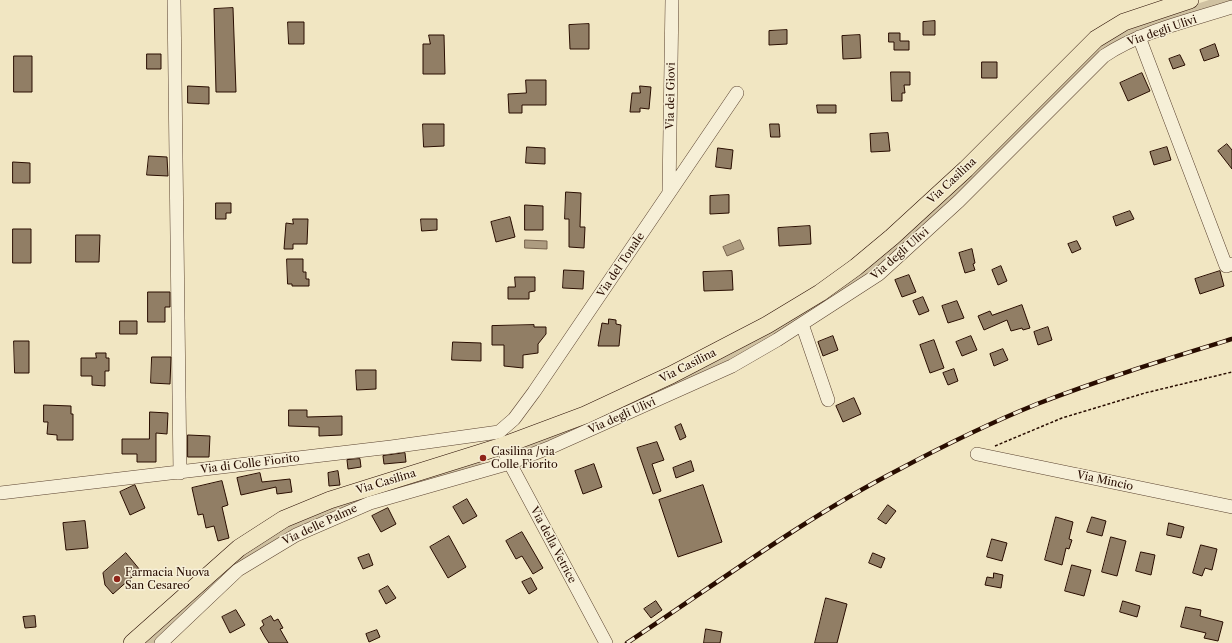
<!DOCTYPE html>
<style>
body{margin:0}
canvas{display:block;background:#f1e6c2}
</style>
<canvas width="1232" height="643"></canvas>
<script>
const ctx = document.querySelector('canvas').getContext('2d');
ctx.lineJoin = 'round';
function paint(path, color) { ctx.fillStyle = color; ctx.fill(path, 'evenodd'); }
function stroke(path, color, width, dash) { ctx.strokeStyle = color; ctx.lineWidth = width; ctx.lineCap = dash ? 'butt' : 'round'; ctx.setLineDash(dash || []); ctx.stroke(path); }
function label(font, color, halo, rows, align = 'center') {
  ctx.font = font + ' "Libre Caslon Text",serif'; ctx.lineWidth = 3; ctx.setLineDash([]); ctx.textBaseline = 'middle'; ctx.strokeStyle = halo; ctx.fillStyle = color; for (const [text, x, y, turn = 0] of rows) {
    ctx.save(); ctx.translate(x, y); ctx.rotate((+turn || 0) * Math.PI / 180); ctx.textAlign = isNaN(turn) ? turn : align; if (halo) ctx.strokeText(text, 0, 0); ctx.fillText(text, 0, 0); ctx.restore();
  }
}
paint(new Path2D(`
 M1209 0H1232V4L1116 46 880 269 747 355 515 457 512 450 804 310 1097 47 1141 22Z
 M483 459 485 465 288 536 159 643H145L233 561 299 519Z`), '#cfc1a1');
const water = new Path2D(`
 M525 240 547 241V249L525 248Z
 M740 240 744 249 727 256 723 247Z`);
paint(water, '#ad9c80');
stroke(water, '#78634d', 1);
const building = new Path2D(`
 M233 8 236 92H216L214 9Z
 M935 21V35H923V22Z
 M288 22H304V44H289Z
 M589 24V49H570L569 25Z
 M787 30V44L769 45V31Z
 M889 33H900V41H909V50H894V42H889Z
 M429 35H444L445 74H423V44H430Z
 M860 35 861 58 843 59 842 36Z
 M1215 44 1219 56 1204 61 1200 50Z
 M147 54H161V69H147Z
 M1180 55 1185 65 1173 69 1169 59Z
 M14 56H32V92H14Z
 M982 62H997V78H982Z
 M891 72H910V85H904L905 93H902V101H892Z
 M1142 73 1150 91 1128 101 1120 83Z
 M526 80H546V105H522V113H509L508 94 526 93Z
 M188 86 209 87V104L188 103Z
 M640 86 651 87 649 109 640 108V112H630L632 93H640Z
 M817 105H836V113H818Z
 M423 124H444V146L424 147Z
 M770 124H779L780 137H771Z
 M888 133 890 151 871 152 870 134Z
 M1227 144 1232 150V169L1218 151Z
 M527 147 545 148V164L526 163Z
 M1167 147 1171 160 1154 165 1150 152Z
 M718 148 733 150 731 169 716 167Z
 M149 156 167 157 168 176 147 175Z
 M13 162 30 163V183H13Z
 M566 192 581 193 580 227H585L584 248 569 247V219H565Z
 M729 195V213L710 214V196Z
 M216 203H231V213H226V219H216Z
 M525 205 543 206V230H525Z
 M1130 211 1134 219 1116 226 1113 217Z
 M510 217 515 237 496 242 491 222Z
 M293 219H308L307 244H293V249H284L286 223 293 224Z
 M421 219H437V230L422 231Z
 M810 226 811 244 779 246 778 228Z
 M13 229H31V263H13Z
 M76 235H100L99 262H76Z
 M1077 241 1081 249 1072 253 1068 244Z
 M972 249 975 263 973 264 975 270 965 273 959 253Z
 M287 259H303V272H306V279H309V286H292V284H288Z
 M1001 266 1007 281 998 285 992 270Z
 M564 270 584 271 583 289 563 288Z
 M732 271 733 290 704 291 703 272Z
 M1220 271 1224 286 1200 294 1195 279Z
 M909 275 916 292 902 297 895 280Z
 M515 277H535V291L529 292V299H508V287H515Z
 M148 292H170V307H165V322H148Z
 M923 297 929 311 919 315 913 301Z
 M957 301 964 318 948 323 942 306Z
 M1022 305 1030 328 1023 330 1022 328 1011 331 1007 320 984 330 978 316 990 311 992 315Z
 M609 319 616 320V324L621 325 619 346H598L602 323 608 324Z
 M120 321H137V334H120Z
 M534 325V327H546V334L538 344V353L523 355V368L504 366V345H492V326Z
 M1048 327 1052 340 1038 345 1034 332Z
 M833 336 838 350 823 356 818 342Z
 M971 336 977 350 962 356 956 342Z
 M934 340 944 368 930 373 920 345Z
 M14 341H29V373H15Z
 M453 342 481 343V361L452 360Z
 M1003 349 1008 360 994 366 990 354Z
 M96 353H106V358H109V371H105V386L92 385V376H81V358H96Z
 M152 357H171L170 384 151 383Z
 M954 369 958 381 948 385 943 373Z
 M356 370H376V389L357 390Z
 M854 398 861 414 843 422 836 406Z
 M44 405 71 406V414H73V440H57V435L47 434 48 422H44Z
 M289 410H307V417L342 416V435L319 436V427L289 426Z
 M150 412 168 413 167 434 156 433V462H137V454H122V439H149Z
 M681 424 686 437 680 440 675 427Z
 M188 435 210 436 209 457H188Z
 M657 442 664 460 652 464 661 491 653 494 637 448Z
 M405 453 406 462 384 464 383 456Z
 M360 459 361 467 348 469 347 460Z
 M691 461 694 471 676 478 673 468Z
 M594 464 602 487 583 494 575 471Z
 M338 471 340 485 329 486 328 473Z
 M260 473 262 482 290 479 292 492 277 494 276 487 241 495 237 478Z
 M222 481 228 505 222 507 229 538 218 541 214 526 206 528 203 514 198 515 192 488Z
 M135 485 145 508 130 515 120 492Z
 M703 485 722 542 678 557 659 500Z
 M467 499 477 516 463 524 453 507Z
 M888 505 896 511 886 524 878 519Z
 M388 508 396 524 381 532 372 516Z
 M1056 517 1073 522 1069 539 1072 540 1069 549 1066 548 1062 565 1045 560Z
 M1092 517 1106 521 1102 536 1087 532Z
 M85 521 88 548 66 550 63 523Z
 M1169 523 1184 527 1181 538 1167 535Z
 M522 532 543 568 533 574 522 556 516 559 506 541Z
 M449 536 466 567 448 578 430 547Z
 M1111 537 1126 541 1117 576 1102 572Z
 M992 539 1007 543 1002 561 987 557Z
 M1201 545 1217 549 1212 570 1205 568 1202 576 1193 573Z
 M1141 552 1155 555 1151 575 1136 571Z
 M126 553 140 570 113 594 105 585 103 573Z
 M873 553 885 558 881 568 869 563Z
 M369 554 373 565 363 569 358 558Z
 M1072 565 1091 570 1084 596 1065 591Z
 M994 573 1003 575 1001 588 985 585 987 577 993 578Z
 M531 578 537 589 529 594 522 582Z
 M388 586 396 598 386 604 379 591Z
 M826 598 847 604 837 643H815Z
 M656 601 662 610 651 618 644 609Z
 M1123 601 1140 606 1137 617 1120 612Z
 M1186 607 1201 610 1200 616 1223 622 1218 641 1204 638 1206 633 1181 627Z
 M236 610 245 625 230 633 222 617Z
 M35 616 36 627 25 628 23 617Z
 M271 616 274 621 278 619 283 628 280 629 288 643H269L265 637 260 628 264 625 262 621Z
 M706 629 722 632 720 643H704Z
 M377 630 380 637 369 642 366 634Z`);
paint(building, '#917e65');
stroke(building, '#290d00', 1);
const minor = new Path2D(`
 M174 0 180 473
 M1139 37 1226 266 1232 264
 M669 192 672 0
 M802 324 828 400
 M977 454 1232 507
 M506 456 606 643
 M0 493 391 447 499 432 514 419 534 392 737 93
 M161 643 238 570 296 535 370 503 510 463 551 447 732 366 777 340 879 274 959 201 1104 56C1141 31 1189 21 1232 7`);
const major = new Path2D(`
 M132 643 239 548 284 519 330 500 502 446 585 415 671 375 767 325 820 293 856 267 892 237 966 169 1096 39 1124 22 1190 0`);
stroke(minor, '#5b4330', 14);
stroke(major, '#290d00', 18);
stroke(new Path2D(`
 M995 446 1062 418 1145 393 1232 372`), '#290d00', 1.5, [3, 2]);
stroke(minor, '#f6efd7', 13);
stroke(major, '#f1e6c2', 17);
const rail = new Path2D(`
 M627 643C716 584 803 519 898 470 943 446 990 423 1037 404 1101 379 1167 359 1232 339`);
stroke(rail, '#290d00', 4.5);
stroke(rail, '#f6efd7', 3, [9]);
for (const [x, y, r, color] of [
 [483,458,4,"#8f2418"],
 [117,579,4,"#8f2418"]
]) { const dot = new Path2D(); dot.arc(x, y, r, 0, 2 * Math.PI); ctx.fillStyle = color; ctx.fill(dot); stroke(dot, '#f6efd7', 1.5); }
label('11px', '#290d00', '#f6efd7', [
 ["Via degli Ulivi",1162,31,-19],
 ["Via dei Giovi",671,96,-89],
 ["Via Casilina",952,181,-43],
 ["Via degli Ulivi",900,254,-41],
 ["Via del Tonale",621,265,-56],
 ["Via Casilina",688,366,-27],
 ["Via degli Ulivi",622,416,-24],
 ["Via di Colle Fiorito",250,464,-7],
 ["Via Mincio",1105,481,12],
 ["Via Casilina",386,482,-17],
 ["Via delle Palme",320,525,-25],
 ["Via della Vetrice",553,545,62]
]);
label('11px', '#290d00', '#f6efd7', [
 ["Casilina /via",491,452],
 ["Colle Fiorito",491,465],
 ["Farmacia Nuova",125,573],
 ["San Cesareo",125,586]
], 'left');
</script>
